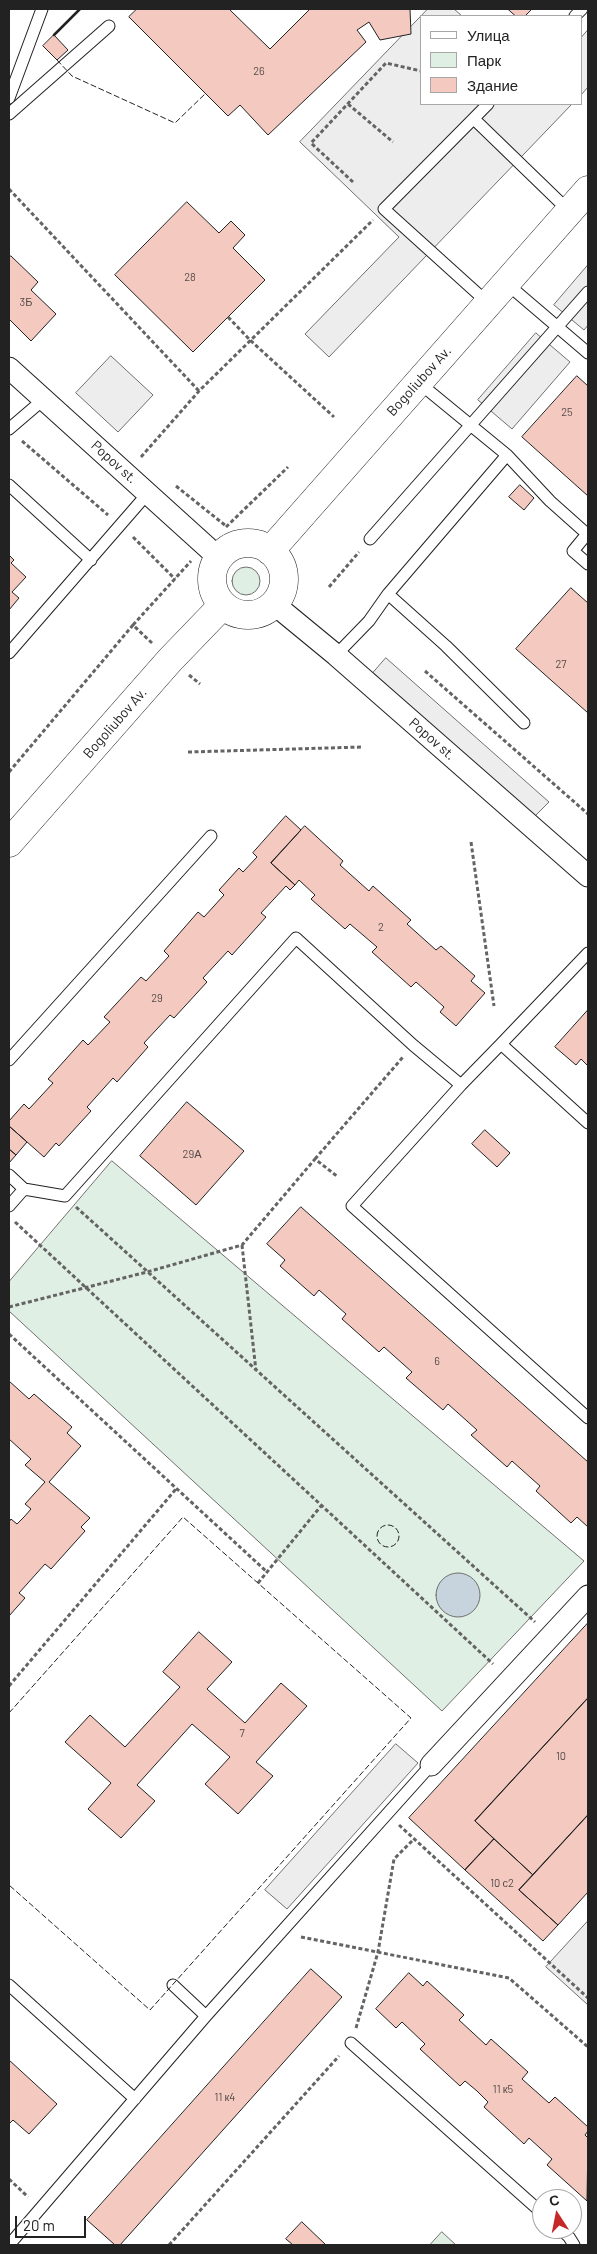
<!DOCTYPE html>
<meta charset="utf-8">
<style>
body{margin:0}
#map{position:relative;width:597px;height:2254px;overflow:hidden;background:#fff;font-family:Barlow,sans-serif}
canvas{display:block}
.frame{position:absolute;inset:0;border:10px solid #222;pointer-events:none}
.legend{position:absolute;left:420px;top:15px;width:162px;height:90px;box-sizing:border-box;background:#fff;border:1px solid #a7a7a7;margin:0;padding:6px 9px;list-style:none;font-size:15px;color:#222}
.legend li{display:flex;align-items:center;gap:10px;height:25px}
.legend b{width:25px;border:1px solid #a7a7a7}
.north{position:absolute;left:532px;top:2189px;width:50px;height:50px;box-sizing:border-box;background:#fff;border:1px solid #a7a7a7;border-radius:50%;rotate:349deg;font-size:14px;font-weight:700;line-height:20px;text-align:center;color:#222}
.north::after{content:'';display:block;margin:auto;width:18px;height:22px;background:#c62828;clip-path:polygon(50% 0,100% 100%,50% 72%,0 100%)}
.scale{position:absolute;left:15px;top:2216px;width:71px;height:22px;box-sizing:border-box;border:2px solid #222;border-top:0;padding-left:6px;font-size:15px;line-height:18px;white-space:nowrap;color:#222;-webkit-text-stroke:4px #fff;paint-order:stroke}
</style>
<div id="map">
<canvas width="597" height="2254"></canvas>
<div class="frame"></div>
<ul class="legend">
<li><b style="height:6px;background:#fff"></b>Улица</li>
<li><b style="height:14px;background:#e0efe3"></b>Парк</li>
<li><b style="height:14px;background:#f3c9c0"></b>Здание</li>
</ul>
<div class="north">С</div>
<div class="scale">20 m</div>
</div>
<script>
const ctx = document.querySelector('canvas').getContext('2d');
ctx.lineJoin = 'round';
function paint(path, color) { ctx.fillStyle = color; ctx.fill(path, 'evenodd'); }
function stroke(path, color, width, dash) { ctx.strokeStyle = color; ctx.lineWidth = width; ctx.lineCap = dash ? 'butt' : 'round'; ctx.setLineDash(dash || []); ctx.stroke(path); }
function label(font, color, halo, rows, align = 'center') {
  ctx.font = font + ' Barlow,sans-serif'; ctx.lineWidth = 4; ctx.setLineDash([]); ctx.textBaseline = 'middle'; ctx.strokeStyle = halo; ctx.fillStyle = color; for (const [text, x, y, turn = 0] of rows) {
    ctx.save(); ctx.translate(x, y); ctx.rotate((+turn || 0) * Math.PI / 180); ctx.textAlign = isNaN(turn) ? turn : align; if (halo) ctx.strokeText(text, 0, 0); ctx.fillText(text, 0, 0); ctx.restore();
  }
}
const green = new Path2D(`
 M232 581a14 14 0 1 1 28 0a14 14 0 1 1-28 0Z
 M112 1161 584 1561 442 1711 9 1311V1282Z
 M442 2232 456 2245H430Z`);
paint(green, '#e0efe3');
stroke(green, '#6f6f6f', 1);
const parking = new Path2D(`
 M428 9H454L462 16H421V104H572L329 357 305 334 399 237 300 142Z
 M588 30V87L581 95V38Z
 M588 265V325L584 330 554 305Z
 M536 333 570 362 512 429 478 400Z
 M111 356 153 395 118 432 76 393Z
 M386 658 549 802 535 816 373 673Z
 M396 1744 418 1763 287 1909 265 1890Z
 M588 1921V2005L546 1967Z`);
paint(parking, '#ededed');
stroke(parking, '#6f6f6f', 1);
const water = new Path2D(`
 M436 1595a22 22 0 1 1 44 0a22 22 0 1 1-44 0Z`);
paint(water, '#c7d3dd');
stroke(water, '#6f6f6f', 1);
const building = new Path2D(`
 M137 9H229L270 49 310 9H410L411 34 380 40 369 22 357 30 366 42 268 135 240 105 228 116 129 17Z
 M508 9H532L525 16H516Z
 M54 35 68 50 57 60 43 46Z
 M187 202 219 233 231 221 245 235 233 248 265 280 193 352 115 275Z
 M11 256 38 282 31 290 56 314 31 341 9 319V258Z
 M577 376 588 386V496L522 437Z
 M520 485 534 498 524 510 509 497Z
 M9 555 14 560 11 563 26 577 12 592 19 598 9 610Z
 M571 588 588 603V713L516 649Z
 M286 816 301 830 271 863 295 885 290 890 286 886 261 913 266 917 232 955 228 951 203 978 207 982 174 1018 170 1015 144 1043 148 1047 117 1082 113 1078 87 1107 91 1111 59 1146 56 1143 44 1157 9 1126V1121L24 1104 29 1109 53 1083 48 1079 83 1040 88 1045 110 1022 104 1017 141 977 146 981 169 956 164 951 198 912 204 917 224 895 219 890 239 868 243 872 257 857 253 853Z
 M305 826 343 861 340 865 369 891 373 886 411 920 407 924 436 950 441 946 475 976 471 981 485 993 456 1026 440 1012 444 1007 416 982 411 987 372 952 377 947 350 924 345 929 311 899 315 895 299 880 295 885 271 863Z
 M588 1010V1066L581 1059 576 1065 555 1047Z
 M187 1102 244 1151 196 1205 140 1156Z
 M9 1126 27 1142 16 1155 9 1149Z
 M485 1130 510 1153 497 1167 472 1144Z
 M9 1149 16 1155 9 1163Z
 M301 1207 588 1462V1527L577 1517 571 1523 536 1491 540 1486 512 1461 507 1467 471 1435 477 1430 448 1404 443 1410 406 1378 412 1372 384 1347 379 1352 342 1319 346 1314 319 1290 314 1296 280 1266 285 1260 267 1244Z
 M9 1381 29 1399 34 1394 72 1427 67 1433 81 1446 49 1482 90 1518 81 1527 85 1531 51 1569 45 1564 19 1593 25 1598 9 1616V1522L11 1519 17 1524 24 1517 31 1509 25 1504 45 1482 25 1465 31 1459 9 1439Z
 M588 1623V1698L475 1821 494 1839 465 1870 409 1818Z
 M199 1632 232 1662 207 1689 245 1723 281 1683 307 1706 256 1762 273 1776 238 1814 205 1784 230 1757 192 1724 137 1785 155 1801 121 1838 88 1809 111 1783 65 1742 90 1715 125 1747 180 1687 163 1672Z
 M588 1698V1815L533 1875 475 1821Z
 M588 1815V1892L558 1925 519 1890Z
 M494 1839 533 1875 519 1890 558 1925 543 1941 465 1870Z
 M311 1969 342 1997 120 2245H115L87 2220Z
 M409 1973 423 1986 427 1981 464 2015 459 2020 486 2045 491 2039 528 2072 522 2079 549 2103 555 2097 588 2127V2131L585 2135 588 2138 587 2201 547 2165 552 2159 529 2138 524 2144 484 2107 488 2102 477 2091 465 2081 460 2086 420 2049 425 2044 402 2022 396 2028 376 2009Z
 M9 2060 57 2104 29 2134 13 2120 9 2124Z
 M302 2222 326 2245H293L286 2239Z`);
paint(building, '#f3c9c0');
stroke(building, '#222', 1);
const lane = new Path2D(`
 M575 16 582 9
 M9 98 42 9
 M9 114 109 26
 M474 119 569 211
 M506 283 588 353
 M488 303 384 209 488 104
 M418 382 507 455 550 501 587 534 573 551 588 564
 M9 429 44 399
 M9 485 91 560
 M370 539 588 292
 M388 594 446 646 524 723
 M9 653 148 493
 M336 655 369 621 388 594 507 455
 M588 953 501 1044 588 1123
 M501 1044 461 1085 352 1206 588 1418
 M9 1060 211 836
 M9 1175 24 1189 9 1206
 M24 1189 65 1196 296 938 413 1045 461 1085
 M9 1985 135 2099
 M173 1985 206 2016
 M351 2043 542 2213
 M560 2229 569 2237 574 2245
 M9 2245 206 2016 431 1765`);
const street = new Path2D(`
 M9 368 219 558
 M274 604 336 655 588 876
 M431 1765 588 1596`);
const secondary = new Path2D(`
 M212 579a36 36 0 1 1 72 0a36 36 0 1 1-72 0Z
 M270 551 588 190
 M9 843 170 660 223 605`);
stroke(lane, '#222', 13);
stroke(street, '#222', 23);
stroke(secondary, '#222', 29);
stroke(new Path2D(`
 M348 104 393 142
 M353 182 311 143 386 63 421 71
 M9 189 199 391
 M228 317 250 340 334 417
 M22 441 108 515
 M141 457 199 391 373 220
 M176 486 226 526
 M226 527 288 467
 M133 537 175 579
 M329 587 359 552
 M133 625 191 561
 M425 671 588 814
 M189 675 200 684
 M188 752 362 747
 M9 772 133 625 152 643
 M471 842 494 1006
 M315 1159 403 1057
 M76 1207 535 1622
 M15 1222 493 1664
 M242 1245 256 1371
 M9 1307 147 1272 242 1245 315 1159 338 1177
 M9 1334 267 1572
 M258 1583 321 1506
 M9 1686 176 1489
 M399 1825 588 1998
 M301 1937 509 1978 588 2047
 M356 2028 378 1952 394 1859 414 1839
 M9 2179 28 2197
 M169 2245 339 2056`), '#646464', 3, [4, 2.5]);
stroke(lane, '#fff', 11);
stroke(street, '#fff', 21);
stroke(secondary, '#fff', 28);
stroke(new Path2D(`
 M57 60 72 76 175 123 206 93
 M377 1536a11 11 0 1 1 22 0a11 11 0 1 1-22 0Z
 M9 1713 183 1517 411 1718 150 2010 9 1885`), '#222', 1, [6, 2.5]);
stroke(new Path2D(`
 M54 35 80 9`), '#222', 2.5);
label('11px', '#564c4a', null, [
 ["26",259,71],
 ["28",190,277],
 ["3Б",26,302],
 ["25",567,412],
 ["27",561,664],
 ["2",381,927],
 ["29",157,998],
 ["29А",192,1154],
 ["6",437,1361],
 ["7",242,1733],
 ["10",561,1756],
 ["10 с2",502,1883],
 ["11 к5",503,2089],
 ["11 к4",225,2097]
]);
label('14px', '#222', '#fff', [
 ["Bogoliubov Av.",419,381,-48],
 ["Popov st.",114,462,42],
 ["Bogoliubov Av.",115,723,-49],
 ["Popov st.",432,739,41]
]);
</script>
